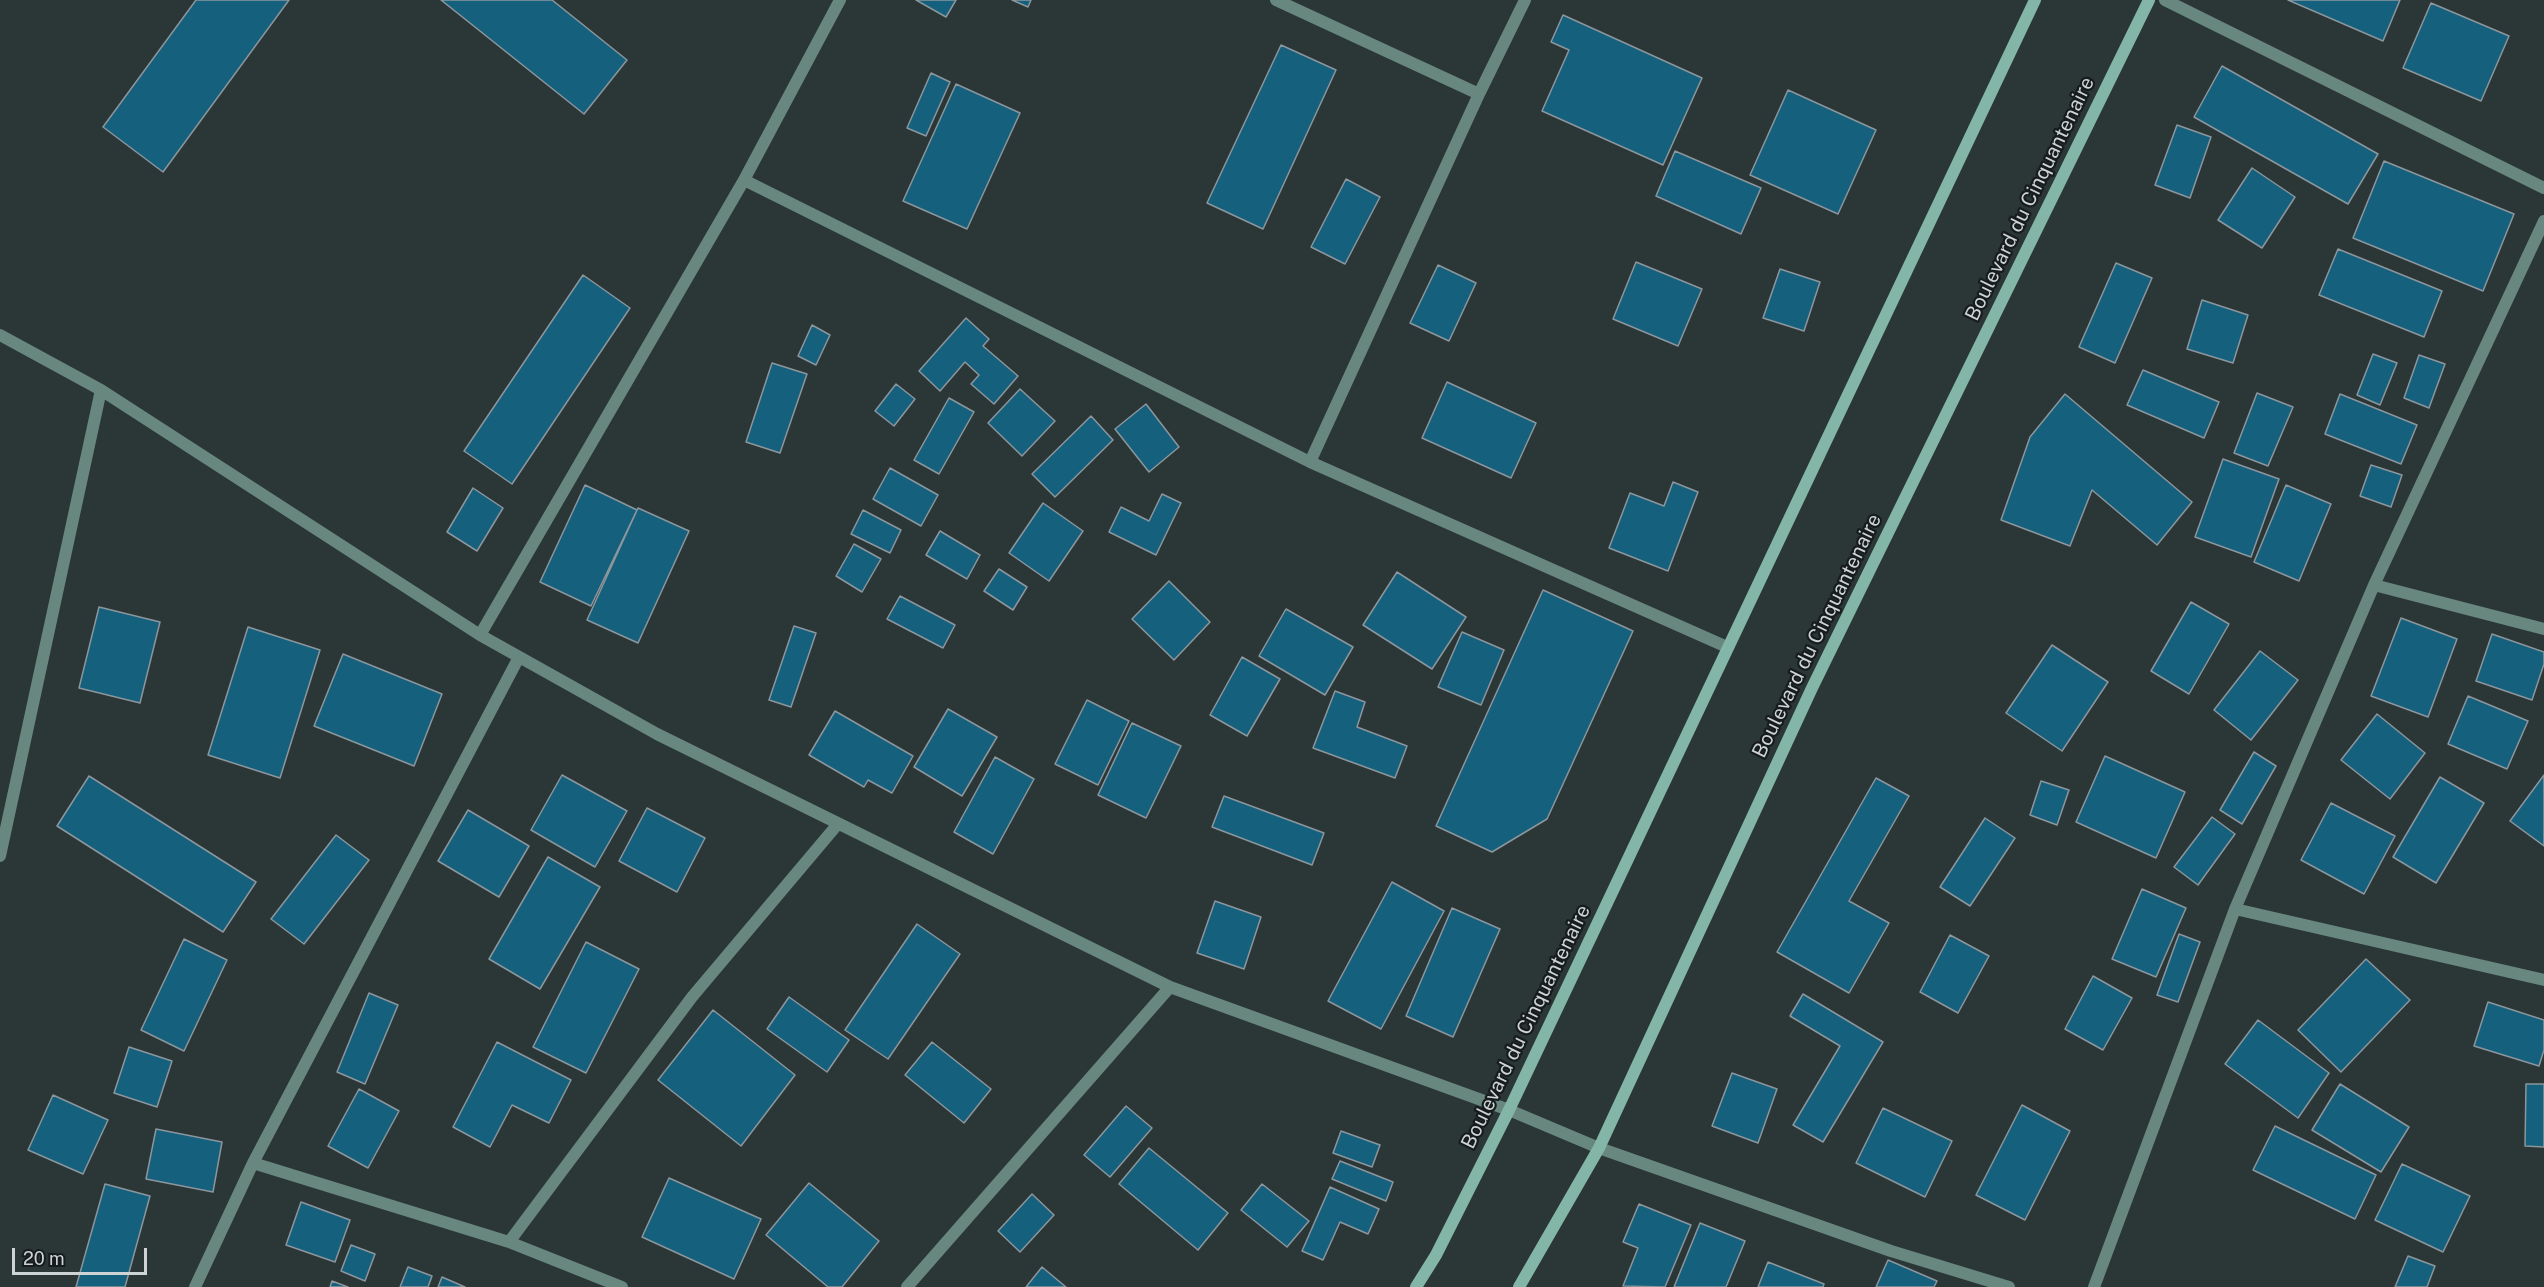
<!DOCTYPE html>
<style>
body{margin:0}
#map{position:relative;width:2544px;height:1287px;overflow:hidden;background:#2b3637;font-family:"Public Sans",sans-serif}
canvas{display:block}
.scale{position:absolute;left:12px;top:1248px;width:135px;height:27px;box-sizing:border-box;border:3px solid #ced4d5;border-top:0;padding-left:8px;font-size:18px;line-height:21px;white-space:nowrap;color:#ced4d5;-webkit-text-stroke:4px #171c1d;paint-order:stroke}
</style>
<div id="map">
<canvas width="2544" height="1287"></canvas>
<div class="scale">20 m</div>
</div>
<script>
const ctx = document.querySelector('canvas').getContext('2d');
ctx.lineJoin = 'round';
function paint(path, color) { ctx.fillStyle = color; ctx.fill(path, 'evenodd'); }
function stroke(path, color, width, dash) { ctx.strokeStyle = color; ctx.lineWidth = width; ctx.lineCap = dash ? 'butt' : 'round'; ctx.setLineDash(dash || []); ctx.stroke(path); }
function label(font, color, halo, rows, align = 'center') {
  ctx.font = font + ' "Public Sans",sans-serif'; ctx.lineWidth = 4.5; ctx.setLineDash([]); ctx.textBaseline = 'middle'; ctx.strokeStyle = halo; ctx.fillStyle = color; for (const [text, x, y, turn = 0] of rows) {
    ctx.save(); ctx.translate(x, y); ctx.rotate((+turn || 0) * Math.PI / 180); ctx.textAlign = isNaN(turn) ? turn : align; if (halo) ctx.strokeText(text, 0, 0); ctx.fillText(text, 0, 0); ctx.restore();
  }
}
const building = new Path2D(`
 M196 0H289L163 172 103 127Z
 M441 0H552L627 60 584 114Z
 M916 0H956L946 17Z
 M1012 0H1031L1028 7Z
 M2288 0H2400L2383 41Z
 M2431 3 2509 36 2481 101 2403 68Z
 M1563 15 1702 78 1663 165 1542 111 1569 50 1551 42Z
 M1281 45 1336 70 1263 229 1207 203Z
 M2222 66 2378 154 2348 204 2194 117Z
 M931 73 950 82 926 136 907 128Z
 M956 84 1020 113 967 229 903 201Z
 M1788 90 1876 130 1838 214 1750 175Z
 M2177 125 2211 137 2190 198 2155 185Z
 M1675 151 1761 188 1741 234 1656 196Z
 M2384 161 2514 214 2483 291 2353 238Z
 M2252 168 2295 197 2262 248 2218 220Z
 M1346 179 1380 197 1345 264 1311 247Z
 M2338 249 2442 291 2424 337 2319 295Z
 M1636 262 1702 289 1678 346 1613 319Z
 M2116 263 2152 278 2115 363 2079 347Z
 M1438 265 1476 283 1449 341 1410 323Z
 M1780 269 1820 282 1804 331 1763 318Z
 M583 275 630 308 512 484 464 451Z
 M2202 300 2248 315 2233 363 2187 349Z
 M966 318 989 339 983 346 1018 376 994 404 971 384 979 375 965 362 940 391 919 371Z
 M812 325 830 335 816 365 798 356Z
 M2373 354 2397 363 2380 405 2357 395Z
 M2419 355 2445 364 2429 408 2404 398Z
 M772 363 807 374 780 453 746 442Z
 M2143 370 2219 402 2204 438 2127 405Z
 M1447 382 1536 423 1511 478 1422 438Z
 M896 384 915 399 894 426 875 411Z
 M1020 389 1055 421 1022 456 988 423Z
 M2257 393 2293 407 2268 466 2234 453Z
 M2065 394 2192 502 2157 545 2092 490 2070 546 2001 520 2030 437Z
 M2340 394 2417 425 2401 464 2325 434Z
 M949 398 974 412 939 474 914 460Z
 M1146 404 1179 447 1149 472 1115 429Z
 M1091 416 1113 440 1055 497 1032 474Z
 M2223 459 2279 479 2251 557 2195 537Z
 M2371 465 2402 475 2391 507 2360 496Z
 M890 468 938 495 921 526 873 499Z
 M1673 482 1698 492 1668 571 1609 548 1630 493 1664 506Z
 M585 485 637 510 591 606 540 582Z
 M2286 485 2331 504 2299 581 2254 562Z
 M473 488 503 508 477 551 447 532Z
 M1162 494 1181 503 1156 555 1109 532 1121 507 1149 521Z
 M1043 503 1083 531 1049 581 1009 553Z
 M638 508 689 531 638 643 587 620Z
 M863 510 901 530 890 553 851 534Z
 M940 531 980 555 967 579 926 555Z
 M854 544 881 559 862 592 836 576Z
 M999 569 1027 587 1013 610 984 591Z
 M1397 572 1466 617 1432 669 1363 625Z
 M1169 581 1210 622 1174 660 1132 619Z
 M1543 590 1633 631 1547 819 1492 852 1436 826Z
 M900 596 955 625 943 648 887 619Z
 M2191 602 2229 624 2189 694 2151 671Z
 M99 607 160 622 140 703 79 688Z
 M1286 609 1353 647 1325 695 1259 656Z
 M2401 618 2457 639 2428 717 2371 696Z
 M794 626 816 633 791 707 769 700Z
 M248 627 320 650 280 778 208 755Z
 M1462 632 1504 650 1481 705 1438 687Z
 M2492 634 2544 652V664L2532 700 2476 681Z
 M2052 645 2108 682 2062 751 2006 713Z
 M2260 651 2298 680 2251 740 2214 710Z
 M343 654 442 694 414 766 314 726Z
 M1242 657 1280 679 1247 736 1210 715Z
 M1335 691 1365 702 1357 727 1407 746 1395 778 1313 748Z
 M2468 696 2528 721 2507 769 2448 744Z
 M1087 700 1129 721 1098 785 1055 764Z
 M948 709 997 737 962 796 914 767Z
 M835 711 913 756 892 793 868 780 864 787 809 755Z
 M2377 714 2425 753 2390 799 2341 760Z
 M1132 723 1181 746 1146 818 1098 795Z
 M2254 752 2276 766 2242 824 2220 810Z
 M2105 756 2185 792 2156 858 2076 822Z
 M995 757 1034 779 993 854 954 832Z
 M562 775 627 811 595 867 531 830Z
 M2544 775V846L2510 821Z
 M89 776 256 882 223 932 57 826Z
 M2440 777 2484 803 2436 883 2393 857Z
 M1876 778 1909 796 1849 901 1889 923 1849 993 1777 952Z
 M2041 781 2069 790 2057 825 2030 815Z
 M1224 796 1324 833 1312 865 1212 827Z
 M2331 803 2395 836 2364 894 2301 860Z
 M647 808 705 838 677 892 619 861Z
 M468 810 529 846 499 897 438 861Z
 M2212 817 2235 834 2198 885 2174 867Z
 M1985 818 2015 838 1970 906 1940 887Z
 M336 835 369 860 304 944 271 919Z
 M548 857 600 887 540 989 489 959Z
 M1392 882 1444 911 1381 1029 1328 1001Z
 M2142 889 2186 908 2156 977 2112 959Z
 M1215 901 1261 917 1244 969 1197 953Z
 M1452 908 1500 929 1453 1037 1406 1016Z
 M917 924 960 954 888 1059 845 1030Z
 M2179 934 2200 942 2178 1002 2157 995Z
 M1950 935 1989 956 1958 1013 1920 992Z
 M184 939 227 960 184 1051 141 1030Z
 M586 942 639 969 586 1073 533 1047Z
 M2366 959 2410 1000 2341 1072 2298 1030Z
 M2093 976 2132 998 2103 1050 2065 1029Z
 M369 993 398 1005 365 1084 337 1072Z
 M1803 994 1883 1042 1823 1142 1793 1125 1840 1046 1790 1016Z
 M789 997 849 1040 827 1072 767 1029Z
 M2488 1002 2544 1020V1050L2539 1066 2474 1046Z
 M713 1010 795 1075 741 1146 658 1080Z
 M2258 1020 2329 1073 2298 1118 2225 1064Z
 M497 1042 571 1080 549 1123 512 1105 490 1147 453 1127Z
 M932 1042 991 1089 964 1123 905 1075Z
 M129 1047 172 1061 157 1107 114 1093Z
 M1732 1073 1777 1089 1758 1143 1712 1126Z
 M2340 1084 2409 1127 2381 1172 2312 1130Z
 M2526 1084H2544V1147L2525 1146Z
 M359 1089 399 1111 368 1168 328 1146Z
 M53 1095 108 1120 83 1174 28 1150Z
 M2022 1105 2070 1131 2025 1220 1976 1195Z
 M1126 1106 1152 1128 1110 1177 1084 1155Z
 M1883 1108 1952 1141 1925 1197 1856 1163Z
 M2275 1126 2376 1175 2355 1219 2253 1170Z
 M156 1129 222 1142 213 1192 146 1179Z
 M1341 1131 1380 1145 1372 1167 1333 1153Z
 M1149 1148 1228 1213 1198 1250 1119 1184Z
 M1340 1161 1393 1182 1386 1201 1332 1179Z
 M2402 1164 2470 1196 2443 1252 2375 1220Z
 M669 1178 761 1219 734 1279 642 1237Z
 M809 1183 879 1241 842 1287H828L766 1235Z
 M105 1184 150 1196 125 1287H76Z
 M1262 1184 1309 1221 1287 1247 1241 1210Z
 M1330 1187 1379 1209 1368 1234 1340 1222 1323 1260 1302 1251Z
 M1032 1194 1054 1215 1020 1252 998 1231Z
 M301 1202 350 1220 335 1262 286 1245Z
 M1639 1204 1691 1225 1665 1287 1623 1286 1638 1248 1623 1242Z
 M1700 1223 1745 1241 1726 1287H1674Z
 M351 1245 375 1254 365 1281 341 1271Z
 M2408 1256 2435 1266 2427 1287H2395Z
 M1888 1260 1937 1281 1934 1287H1876Z
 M1768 1262 1824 1284 1823 1287H1758Z
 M408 1267 432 1276 428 1287H400Z
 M1042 1267 1066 1287H1026Z
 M442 1277 465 1287H438Z
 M332 1281 348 1287H330Z`);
paint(building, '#15607d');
stroke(building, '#8c969c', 1.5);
stroke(new Path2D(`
 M1276 0 1479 94
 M2165 0 2544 188
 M744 180 1310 462 1727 647
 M0 335 101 390 480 635 657 734 1170 987 1509 1110 1599 1148 1891 1251 2009 1287
 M1310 462 1479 94 1525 0
 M2374 585 2544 629
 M480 635 744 180 840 0
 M0 856 101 390
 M2235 909 2544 980
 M253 1163 509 1242 622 1287
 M509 1242 692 997 837 825
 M195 1287 253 1163 519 657
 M907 1287 1170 987
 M2094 1287 2235 909 2374 585 2544 221`), '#68877e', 12);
stroke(new Path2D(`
 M1416 1287 1436 1255 1509 1110 2035 0
 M1519 1287 1599 1148 1812 688 2149 0`), '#84b6a8', 12);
label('20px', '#ced4d5', '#171c1d', [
 ["Boulevard du Cinquantenaire",2030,199,-64],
 ["Boulevard du Cinquantenaire",1817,636,-64],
 ["Boulevard du Cinquantenaire",1526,1027,-64]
]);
</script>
